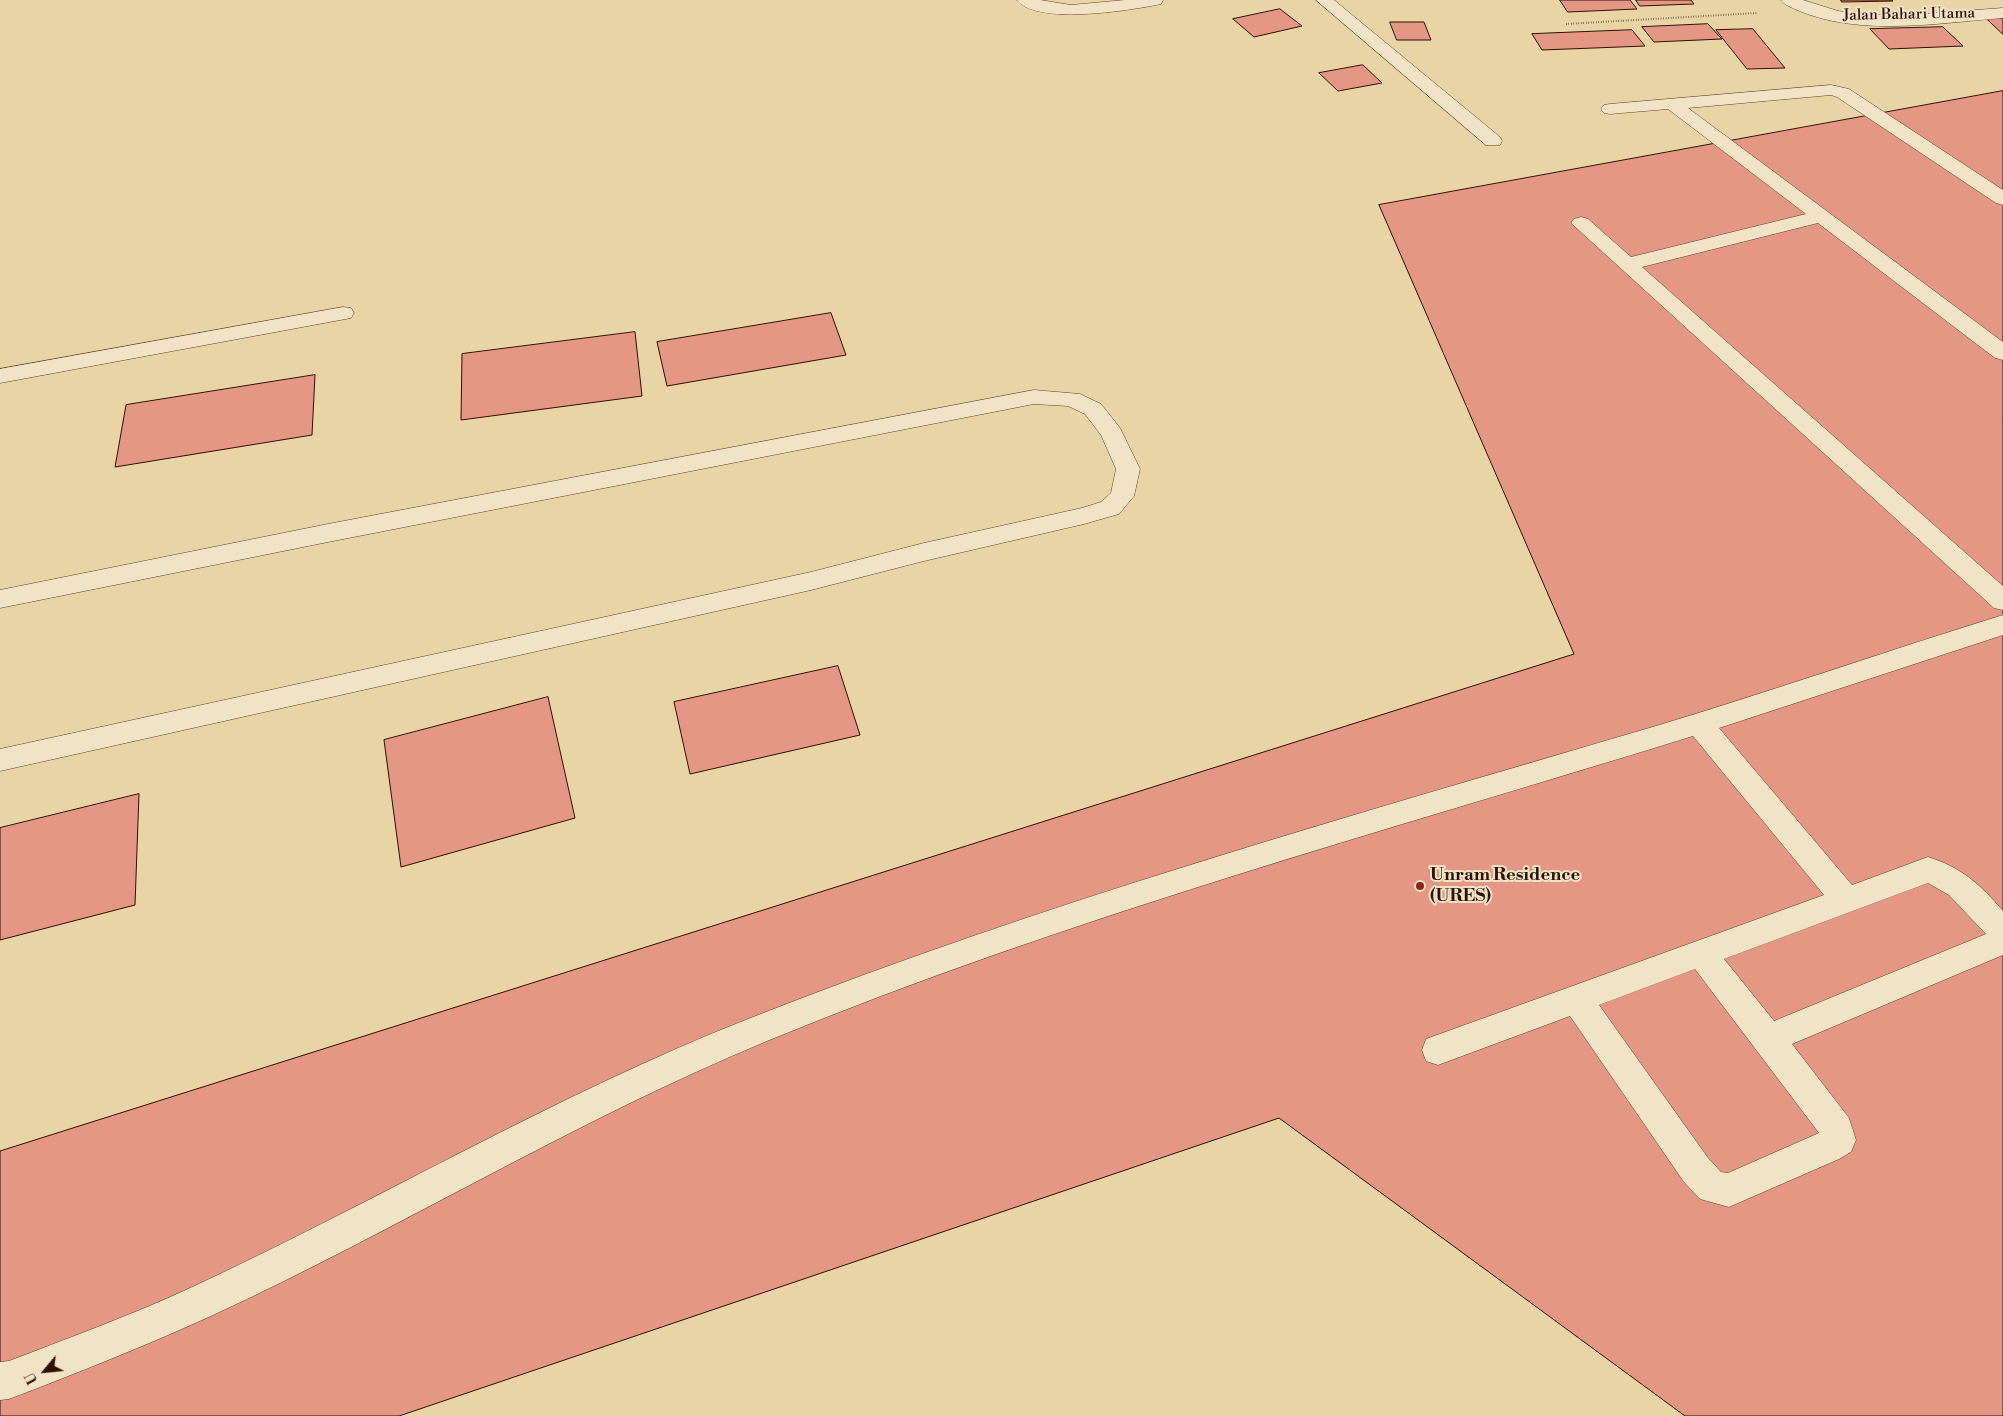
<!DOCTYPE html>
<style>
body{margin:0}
#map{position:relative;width:2003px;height:1416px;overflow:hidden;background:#e9d4a6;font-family:"Libre Bodoni",serif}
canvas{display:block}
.north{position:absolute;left:20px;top:1346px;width:50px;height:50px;-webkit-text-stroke:4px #f1e3c5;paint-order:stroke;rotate:242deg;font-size:14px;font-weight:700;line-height:20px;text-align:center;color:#2f0f01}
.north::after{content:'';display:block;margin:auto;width:18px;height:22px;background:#2f0f01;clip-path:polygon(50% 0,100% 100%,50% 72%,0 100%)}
</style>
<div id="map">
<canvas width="2003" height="1416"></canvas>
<div class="north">U</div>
</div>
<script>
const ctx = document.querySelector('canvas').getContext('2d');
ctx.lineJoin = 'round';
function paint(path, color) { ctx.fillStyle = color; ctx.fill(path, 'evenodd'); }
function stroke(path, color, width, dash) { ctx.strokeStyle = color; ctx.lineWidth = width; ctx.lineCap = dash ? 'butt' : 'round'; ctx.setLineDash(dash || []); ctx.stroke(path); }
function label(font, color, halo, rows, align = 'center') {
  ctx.font = font + ' "Libre Bodoni",serif'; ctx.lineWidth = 4; ctx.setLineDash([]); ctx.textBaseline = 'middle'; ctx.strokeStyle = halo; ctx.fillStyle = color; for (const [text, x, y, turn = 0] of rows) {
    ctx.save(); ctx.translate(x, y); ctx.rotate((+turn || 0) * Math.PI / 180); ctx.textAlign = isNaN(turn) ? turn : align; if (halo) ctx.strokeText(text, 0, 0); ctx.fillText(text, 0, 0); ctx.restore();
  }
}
const building = new Path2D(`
 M1560 0H1630L1637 9 1568 12Z
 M1636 0H1691L1694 4 1640 6Z
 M1841 0H1892L1893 1 1842 2Z
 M1280 9 1302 26 1254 37 1233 19Z
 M1986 18H2003V34Z
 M1390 22H1424L1431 40H1397Z
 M1708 24 1722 39 1654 42 1642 27Z
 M1943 27 1963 46 1889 49 1870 29Z
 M1753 29 1785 68 1747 69 1716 30Z
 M1632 30 1645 46 1542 50 1532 34Z
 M1363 65 1382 83 1338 91 1319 73Z
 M2003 91V1416H1685L1279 1118 399 1416H0V1151L1574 654 1379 205Z
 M831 313 846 355 667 386 657 342Z
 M635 332 642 396 461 420 462 354Z
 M315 375 312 435 115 467 126 405Z
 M838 666 860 735 690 774 674 702Z
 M548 697 575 818 401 867 384 740Z
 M139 794 135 905 0 940V828Z`);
paint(building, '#e49784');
stroke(building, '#2f0f01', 1);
const minor = new Path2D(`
 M1017 0H1040L1071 5 1125 0H1163L1161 4C1133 10 1035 26 1017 0Z
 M1316 0H1334L1500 137 1502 141 1500 145H1486Z
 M1831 85 1849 89 2003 190V205L1996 203 1837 97 1831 95 1688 108 2003 342V360L1995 358 1818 223 1642 267 2003 586V610L1994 608 1571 223 1574 219 1581 217 1588 219 1631 257 1806 214 1668 109 1610 114 1604 113 1601 109 1604 105 1610 104Z
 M343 307 351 308 354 313 351 318 0 383V369Z
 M1034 390 1080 394 1101 404 1120 428 1140 469 1134 496 1119 514 1084 524 924 561 811 590 0 771V749L811 572 924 543 1082 508 1101 502 1111 493 1116 469 1101 435 1085 414 1068 406 1034 404 328 542 0 608V590L328 524Z
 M2003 615V635L1719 728 1852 885 1928 857C1961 867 1981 885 2003 911V955L1792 1044 1849 1118 1856 1140 1851 1152 1839 1159 1729 1207 1700 1199 1684 1182 1570 1016 1438 1065 1426 1061 1422 1050 1426 1039 1824 895 1693 736C1383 832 1068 917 767 1041 576 1120 399 1229 211 1316 145 1346 77 1373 9 1399L0 1400V1362L9 1361C69 1338 129 1316 188 1289 376 1202 555 1095 748 1019 1044 902 1351 816 1656 726 1772 691 1887 651 2003 615ZM1928 883 1949 895 1986 934 1774 1021 1724 959ZM1695 969 1819 1133 1728 1173 1721 1172 1708 1158 1599 1005Z`);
const tertiary = new Path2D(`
 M1781 0H1803L1838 11 1865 15 1922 14 2003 8V18C1936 23 1860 37 1797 10 1791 7 1784 5 1781 0Z`);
stroke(minor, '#5e402a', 1);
stroke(tertiary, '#5e402a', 1);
stroke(new Path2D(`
 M1566 24 1757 13`), '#2f0f01', 2, [0.5, 2]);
paint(minor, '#f1e3c5');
paint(tertiary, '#f1e3c5');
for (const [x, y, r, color] of [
 [1420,886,5,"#8f2418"]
]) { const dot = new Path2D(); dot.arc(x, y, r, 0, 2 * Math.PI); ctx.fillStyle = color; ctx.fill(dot); stroke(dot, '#f1e3c5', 2); }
label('15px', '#2f0f01', '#f1e3c5', [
 ["Jalan Bahari Utama",1909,15,-1]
]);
label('bold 18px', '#2f0f01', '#f1e3c5', [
 ["Unram Residence",1430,876],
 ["(URES)",1430,897]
], 'left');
</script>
